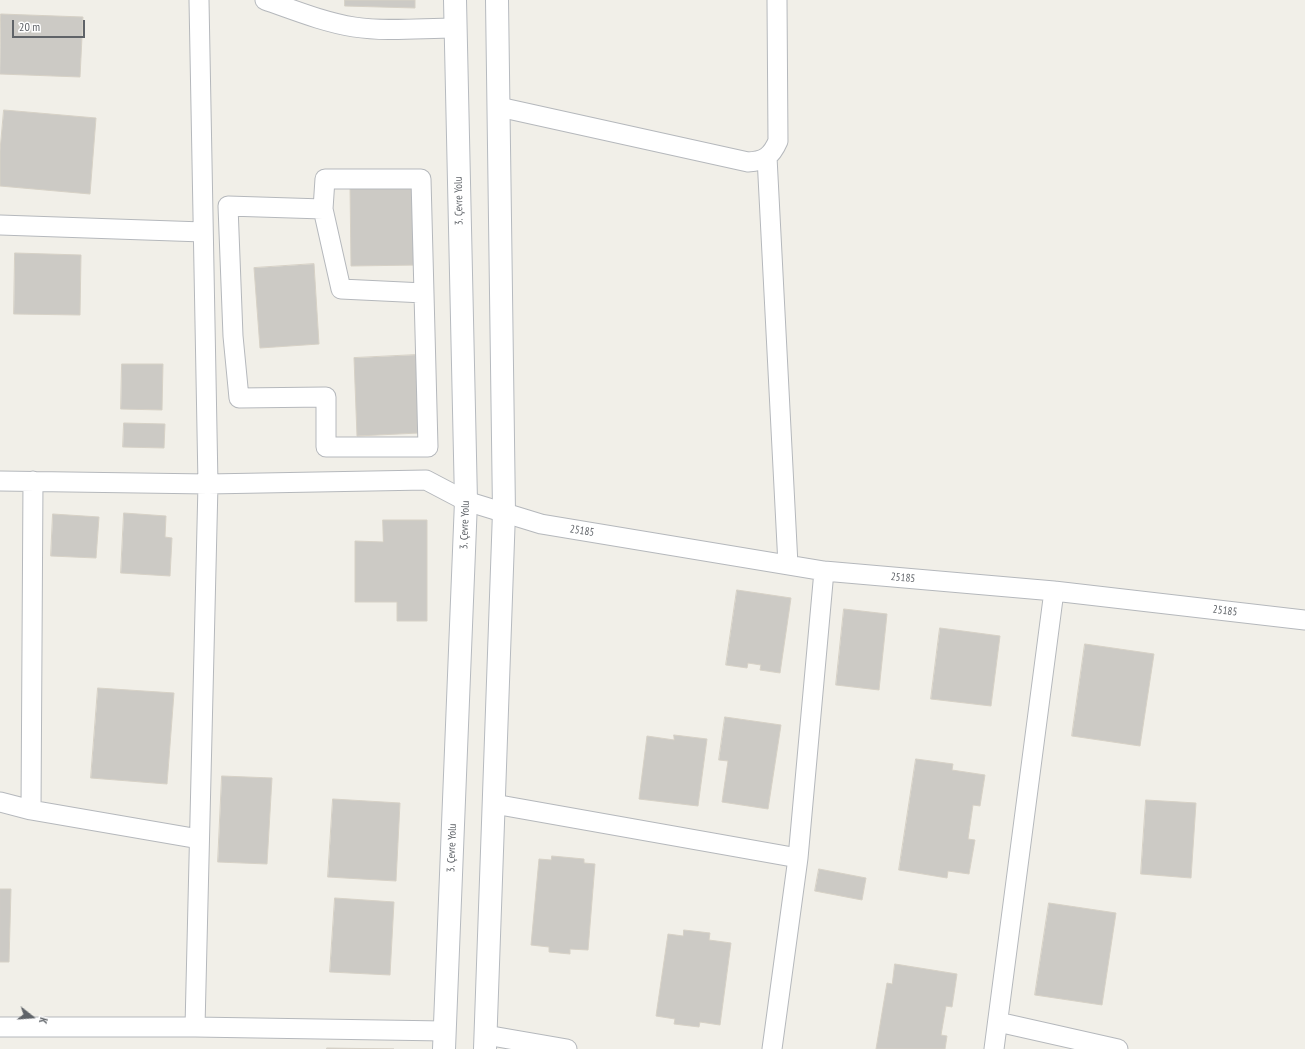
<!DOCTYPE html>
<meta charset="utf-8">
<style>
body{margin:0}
#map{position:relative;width:1305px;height:1049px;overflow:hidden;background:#f1efe8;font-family:"PT Sans Narrow",sans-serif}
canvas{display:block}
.north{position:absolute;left:12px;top:997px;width:40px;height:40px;-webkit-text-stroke:3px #fff;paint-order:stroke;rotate:107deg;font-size:11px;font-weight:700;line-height:16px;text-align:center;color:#5f6368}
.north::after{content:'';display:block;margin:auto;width:14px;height:18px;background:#5f6368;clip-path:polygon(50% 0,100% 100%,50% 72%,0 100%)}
.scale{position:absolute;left:12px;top:20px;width:73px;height:18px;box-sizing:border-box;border:2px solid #5f6368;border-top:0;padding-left:5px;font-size:12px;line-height:14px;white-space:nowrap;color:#5f6368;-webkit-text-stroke:3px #fff;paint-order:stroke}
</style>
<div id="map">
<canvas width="1305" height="1049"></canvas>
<div class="north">K</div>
<div class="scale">20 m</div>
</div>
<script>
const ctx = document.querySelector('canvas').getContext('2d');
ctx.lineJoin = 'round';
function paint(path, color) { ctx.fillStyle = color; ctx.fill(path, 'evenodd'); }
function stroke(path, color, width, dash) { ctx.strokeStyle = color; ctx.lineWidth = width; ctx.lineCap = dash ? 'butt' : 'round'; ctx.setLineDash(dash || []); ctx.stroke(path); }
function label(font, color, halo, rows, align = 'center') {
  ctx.font = font + ' "PT Sans Narrow",sans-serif'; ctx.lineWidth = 4; ctx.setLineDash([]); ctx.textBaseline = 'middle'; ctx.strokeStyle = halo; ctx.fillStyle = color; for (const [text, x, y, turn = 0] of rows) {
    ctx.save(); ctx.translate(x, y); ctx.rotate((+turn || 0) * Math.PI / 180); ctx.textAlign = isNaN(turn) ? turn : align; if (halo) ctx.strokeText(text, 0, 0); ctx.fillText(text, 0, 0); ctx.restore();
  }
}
const building = new Path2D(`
 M345 0H415V8L345 6Z
 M1 14 83 17 80 77 0 74Z
 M4 110 96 118 90 194 0 186V151Z
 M418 184 419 265 351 266 350 185Z
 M15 253 81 255 80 315 14 314Z
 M314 264 319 344 260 348 254 268Z
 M416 355 419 433 357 436 354 358Z
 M122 364H163L162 410 121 409Z
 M124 423 165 424 164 448 123 447Z
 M124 513 166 516 165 537 172 538 170 576 121 573Z
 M53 514 99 517 96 558 51 556Z
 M383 520H427V621H397V602H355V541L383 542Z
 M737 590 791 598 780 673 760 670 761 665 748 663 747 668 726 665Z
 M844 609 887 614 879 690 836 685Z
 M940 628 1000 636 991 706 931 699Z
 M1085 644 1154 654 1140 746 1072 736Z
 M98 688 174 693 167 784 91 778Z
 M725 717 781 725 768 809 722 802 728 761 719 760Z
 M674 735 707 739 698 806 639 799 647 736 674 740Z
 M916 759 953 764 952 770 985 775 980 806 973 805 968 839 975 840 969 874 948 871 947 878 899 870Z
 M222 776 272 778 267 864 218 862Z
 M333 799 400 803 396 881 328 877Z
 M1146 800 1196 803 1191 878 1141 874Z
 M552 856 584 859V863L595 864 588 950 570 949V954L549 952V947L531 945 539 859 551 860Z
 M819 869 866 878 862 900 815 891Z
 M0 889H11L9 962H0Z
 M335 898 394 902 390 975 330 972Z
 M1049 903 1116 913 1102 1005 1035 995Z
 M684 930 710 933 709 940 731 943 720 1025 700 1022 699 1027 674 1024 675 1019 656 1016 668 934 683 936Z
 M895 964 957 974 952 1007 946 1006 941 1035 947 1036 945 1049H876L887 983 892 984Z
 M327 1048 394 1049H327Z`);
paint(building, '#cccac5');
stroke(building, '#d6d1c6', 1);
const minor = new Path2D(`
 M265 0C294 10 323 22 354 27 387 32 422 28 455 28
 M499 107 748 162C764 161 771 157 778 141L777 0
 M767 157 788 565
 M323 209 228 206 233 336 239 398 326 397V447H428L421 179H325L323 209 341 289 424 293
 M0 225 203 232
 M0 481 208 484 426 480 466 501 541 524 824 571 1054 591 1305 620
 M0 802 31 810 199 839
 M494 804 798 858
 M31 810 33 481
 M998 1022 1118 1049
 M0 1027H195L444 1031
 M195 1027 208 484 199 0
 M486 1035 567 1049
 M772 1049 798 858 824 571
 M994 1049 1054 591`);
const secondary = new Path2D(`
 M444 1049 466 501 455 0
 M485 1049 504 512 497 0`);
stroke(minor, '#b5b8bc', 21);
stroke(secondary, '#b6babf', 24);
stroke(minor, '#fff', 19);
stroke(secondary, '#fff', 22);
label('11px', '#5f6368', '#fff', [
 ["3. Çevre Yolu",459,201,-91],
 ["3. Çevre Yolu",465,525,-88],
 ["25185",582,531,9],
 ["25185",903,578,5],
 ["25185",1225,611,7],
 ["3. Çevre Yolu",452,848,-88]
]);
</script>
